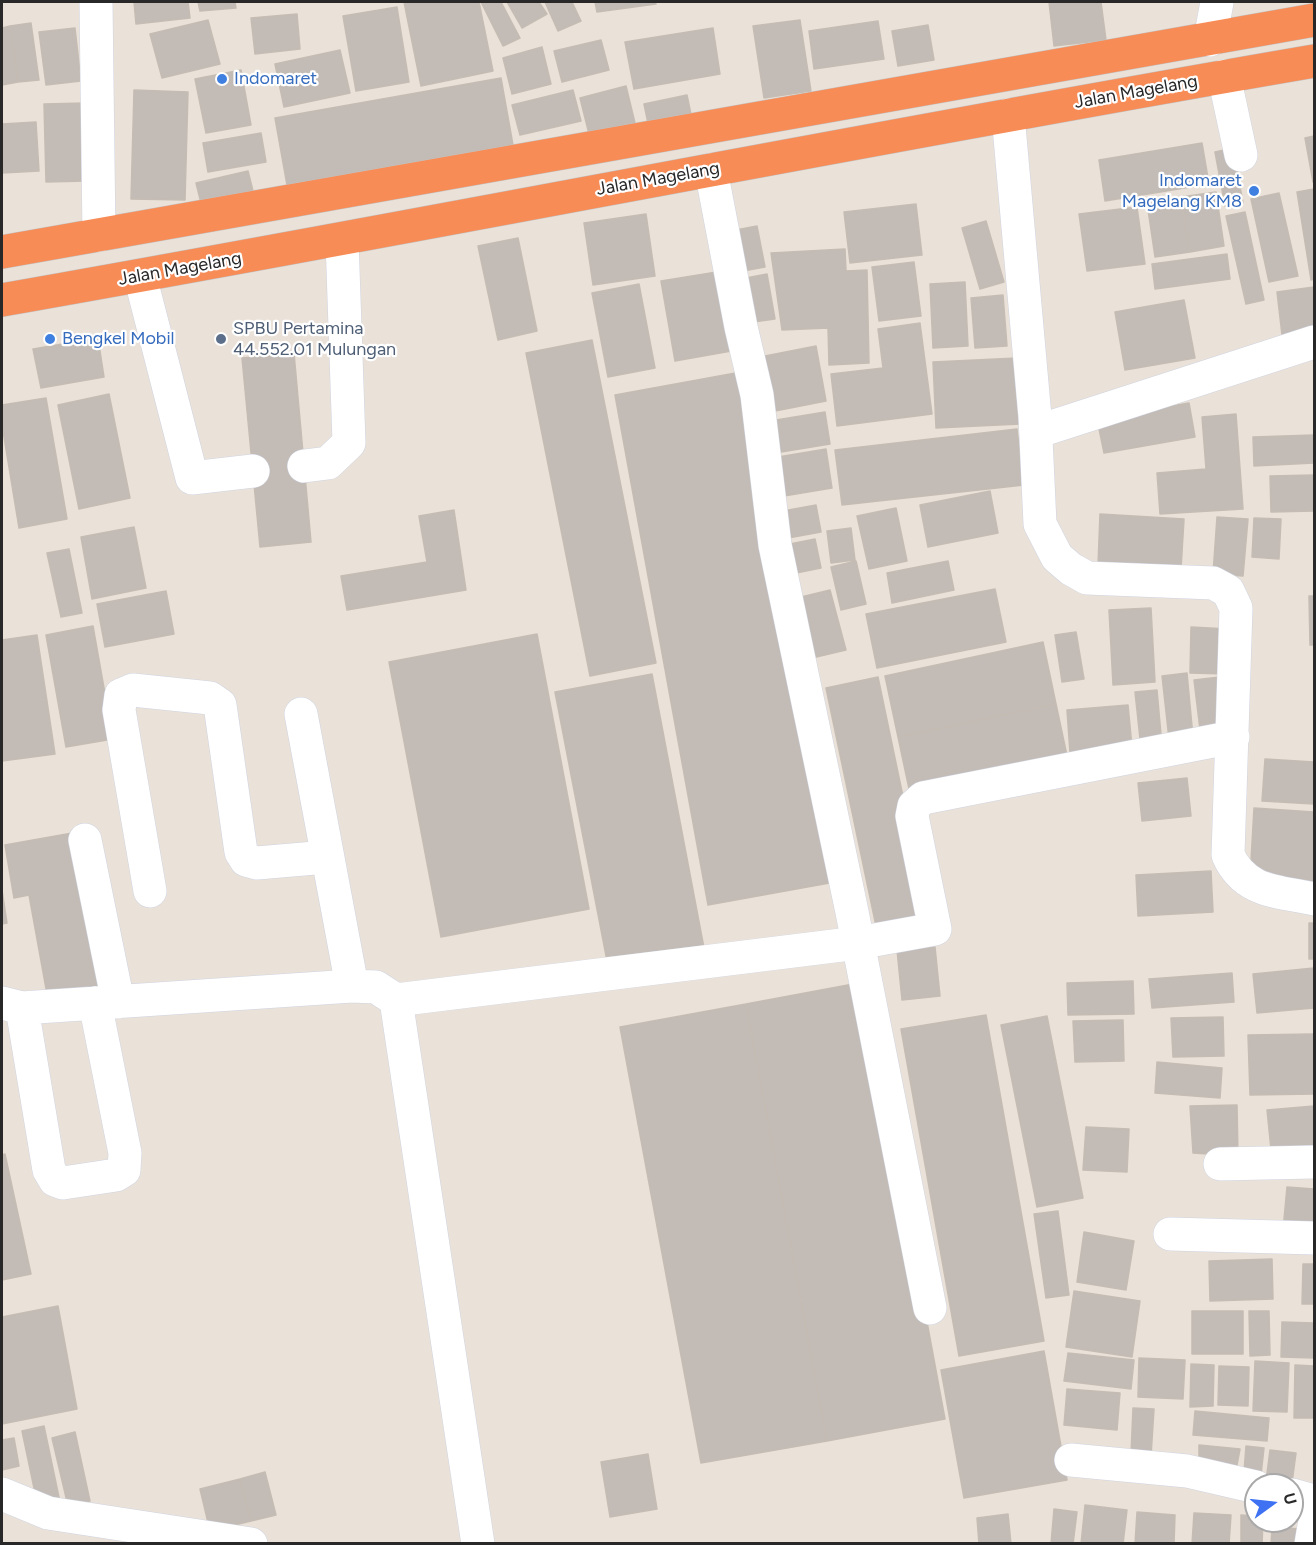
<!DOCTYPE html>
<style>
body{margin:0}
#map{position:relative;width:1316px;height:1545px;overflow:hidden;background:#eae1d9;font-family:Figtree,sans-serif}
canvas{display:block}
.frame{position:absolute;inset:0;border:3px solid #282828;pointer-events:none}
.north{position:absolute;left:1244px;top:1473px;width:60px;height:60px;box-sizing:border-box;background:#fff;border:2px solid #a9a9a9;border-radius:50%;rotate:75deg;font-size:16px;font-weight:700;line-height:24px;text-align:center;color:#282828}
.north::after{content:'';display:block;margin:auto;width:21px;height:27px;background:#3e72f2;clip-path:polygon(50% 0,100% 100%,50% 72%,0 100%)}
</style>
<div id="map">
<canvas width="1316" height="1545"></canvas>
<div class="frame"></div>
<div class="north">U</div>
</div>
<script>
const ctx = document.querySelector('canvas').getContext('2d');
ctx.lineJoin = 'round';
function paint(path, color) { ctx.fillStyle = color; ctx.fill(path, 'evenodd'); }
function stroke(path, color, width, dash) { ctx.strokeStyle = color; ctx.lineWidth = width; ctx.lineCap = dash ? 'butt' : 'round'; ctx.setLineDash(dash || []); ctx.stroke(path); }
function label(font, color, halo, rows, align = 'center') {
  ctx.font = font + ' Figtree,sans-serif'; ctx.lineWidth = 4.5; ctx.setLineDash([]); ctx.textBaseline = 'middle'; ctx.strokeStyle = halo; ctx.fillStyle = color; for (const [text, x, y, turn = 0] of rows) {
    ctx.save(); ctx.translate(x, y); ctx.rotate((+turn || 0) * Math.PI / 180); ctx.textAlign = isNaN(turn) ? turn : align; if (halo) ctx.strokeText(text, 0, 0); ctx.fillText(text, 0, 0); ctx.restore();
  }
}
const building = new Path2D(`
 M134 2H188L190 18 136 24Z
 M198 2H235L236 8 200 11Z
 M404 2H479L493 71 421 86Z
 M481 2H501L520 38 503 46Z
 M507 2H539L547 14 522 28Z
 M545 2H572L581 21 558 31Z
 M595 2H655L656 4 597 12Z
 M1049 2H1101L1106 40 1054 46Z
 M397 7 409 82 356 91 343 16Z
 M297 14 300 49 255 54 251 18Z
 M208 20 220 64 162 78 150 34Z
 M800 20 811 91 764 98 753 26Z
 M878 21 884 59 814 69 809 31Z
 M31 23 39 80 18 82 10 26Z
 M928 25 934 60 898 66 892 31Z
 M10 26 18 82 2 85V28Z
 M75 28 81 81 46 85 39 32Z
 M713 28 720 74 634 89 625 42Z
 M601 40 609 70 562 82 554 51Z
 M542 47 551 84 512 94 503 58Z
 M340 50 350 93 284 107 275 64Z
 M241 70 251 125 206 133 195 79Z
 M501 78 513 145 287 185 275 118Z
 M626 86 635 123 589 134 580 98Z
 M134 90 188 92 185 200 131 199Z
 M573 90 581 121 520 135 512 105Z
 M687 95 693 124 650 133 644 104Z
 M85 103 87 181 46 182 44 104Z
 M36 122 39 171 2 173V124Z
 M261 133 266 162 208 172 203 143Z
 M1314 136V182H1313L1305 138Z
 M1202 143 1209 184 1105 201 1099 160Z
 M1233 148 1243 203 1225 206 1215 152Z
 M248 171 254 195 202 207 196 183Z
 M1314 189V279L1311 280 1297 192Z
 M1216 192 1224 246 1190 252 1181 197Z
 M1279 193 1298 276 1269 282 1251 199Z
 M1181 197 1190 252 1155 257 1147 203Z
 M916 204 922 255 850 263 844 212Z
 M1137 207 1145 264 1087 271 1079 214Z
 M1245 212 1264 300 1246 304 1226 216Z
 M646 214 655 276 593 285 584 223Z
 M986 221 1004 282 980 289 962 228Z
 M757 226 765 267 743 271 736 230Z
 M518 238 537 331 498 340 478 246Z
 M845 249 846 271 867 270 869 363 829 365 828 328 782 330 771 253Z
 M1227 254 1230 279 1155 289 1152 264Z
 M914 262 921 316 879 321 872 267Z
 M723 271 737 350 675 361 661 281Z
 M767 274 775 319 753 322 746 278Z
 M965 282 968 346 933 348 930 284Z
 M639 284 655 368 608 377 592 293Z
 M1314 287V332L1282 335 1277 292Z
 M1003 295 1007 346 975 348 971 298Z
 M1184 300 1195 358 1125 370 1115 312Z
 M920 323 932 414 837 426 831 374 883 368 878 329Z
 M98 338 104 377 41 388 33 349Z
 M592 340 656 663 590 676 526 353Z
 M816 346 826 401 770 412 760 357Z
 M294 353 311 542 260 547 242 358Z
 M1017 358 1020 424 936 428 933 362Z
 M741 372 835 882 708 905 615 395Z
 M109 394 130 498 79 509 58 405Z
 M46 398 67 519 19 528 2 425V405Z
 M1189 403 1195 437 1104 453 1097 419Z
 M825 412 830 444 775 453 770 421Z
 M1236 414 1243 509 1160 514 1157 473 1206 469 1202 417Z
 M1017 429 1024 485 842 505 835 450Z
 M1314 435V463L1254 466 1253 437Z
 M826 449 832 488 784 496 778 457Z
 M1314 475V511L1271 512 1270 476Z
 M990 491 998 533 928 547 920 505Z
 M816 505 821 532 788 538 783 511Z
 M896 508 907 561 869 569 857 516Z
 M454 510 466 590 347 610 341 576 427 562 419 516Z
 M1100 514 1184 519 1181 569 1098 565Z
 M1217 517 1248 519 1243 576 1213 574Z
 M1254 518 1281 519 1279 559 1252 557Z
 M134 527 146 588 92 599 81 537Z
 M851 528 855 560 831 563 827 531Z
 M815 539 821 568 791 574 785 545Z
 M69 549 82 613 61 617 47 553Z
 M856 561 866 604 841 610 831 567Z
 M948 561 954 590 892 603 887 573Z
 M995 589 1006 642 877 668 866 614Z
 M830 590 846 650 812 658 797 598Z
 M166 591 174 634 105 647 97 604Z
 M1309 596H1314V645H1310Z
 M1151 608 1155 682 1113 685 1109 610Z
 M93 626 113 739 66 747 46 635Z
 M1191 627 1228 629 1226 674 1190 673Z
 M1076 632 1084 679 1062 682 1055 635Z
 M537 634 589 909 441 937 389 662Z
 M37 635 55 754 2 761V640Z
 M1043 642 1056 704 898 737 885 676Z
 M1187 673 1193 737 1169 739 1162 676Z
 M652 674 704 948 608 966 555 692Z
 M878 677 928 916 876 926 826 688Z
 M1220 677 1226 735 1201 738 1194 680Z
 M1157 690 1162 746 1141 748 1135 692Z
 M1056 704 1069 765 911 798 898 737Z
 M1128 705 1132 747 1070 753 1067 710Z
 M1265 759 1314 762V804L1262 801Z
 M1187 778 1191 816 1142 821 1138 783Z
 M1254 808 1314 812V882L1250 878Z
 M78 832 107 994 49 1005 29 895 14 898 5 845Z
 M1211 871 1213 912 1138 916 1136 875Z
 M2 890 7 923 2 924Z
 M1309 923H1314V959H1309Z
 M935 947 940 996 902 1000 897 950Z
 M1314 968V1008L1257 1013 1253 974Z
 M1232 973 1234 1002 1152 1008 1149 979Z
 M1133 981 1134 1014 1068 1015 1067 983Z
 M864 982 945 1419 827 1441 746 1004Z
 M746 1004 827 1441 701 1463 620 1027Z
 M986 1015 1044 1341 959 1356 901 1029Z
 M1047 1016 1083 1198 1037 1207 1001 1025Z
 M1223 1017 1224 1056 1173 1057 1171 1018Z
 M1123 1020 1124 1061 1075 1062 1073 1021Z
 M1314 1034V1094L1250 1095 1248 1035Z
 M1157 1062 1222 1068 1220 1098 1155 1093Z
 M1237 1105 1238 1156 1193 1153 1190 1106Z
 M1314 1106V1155L1272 1159 1267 1110Z
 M1086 1127 1129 1129 1127 1172 1083 1170Z
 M5 1154 31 1274 2 1280V1155Z
 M1287 1187 1314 1189V1232L1283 1230Z
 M1058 1211 1069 1295 1046 1298 1034 1214Z
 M1084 1232 1134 1241 1126 1290 1077 1282Z
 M1272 1259 1273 1299 1210 1301 1209 1261Z
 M1303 1264H1314V1304H1302Z
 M1074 1291 1140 1301 1132 1357 1066 1347Z
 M58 1306 77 1409 2 1424V1317Z
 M1192 1311H1243V1354H1192Z
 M1249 1311H1269L1270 1355 1250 1356Z
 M1282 1322 1314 1323V1358L1281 1357Z
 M1044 1351 1067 1480 964 1498 941 1370Z
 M1068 1353 1134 1360 1131 1389 1064 1381Z
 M1139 1358 1185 1360 1183 1399 1138 1397Z
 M1255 1361 1289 1363 1287 1412 1253 1411Z
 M1191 1364 1214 1365 1213 1406 1190 1407Z
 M1295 1365 1314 1366V1418H1294Z
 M1219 1366 1249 1367 1248 1406 1218 1405Z
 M1067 1389 1120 1393 1117 1430 1064 1425Z
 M1133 1408 1154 1409 1151 1456 1131 1454Z
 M1195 1411 1269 1418 1267 1441 1193 1435Z
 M44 1426 60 1502 38 1507 22 1431Z
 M75 1432 90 1501 68 1506 52 1438Z
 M14 1438 19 1466 2 1470V1440Z
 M1199 1445 1240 1449 1236 1470 1199 1466Z
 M1246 1446 1264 1448 1261 1475 1244 1472Z
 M1270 1450 1296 1453 1292 1483 1266 1481Z
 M648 1454 657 1509 610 1517 601 1462Z
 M265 1472 276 1515 251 1521 240 1479Z
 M240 1479 251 1521 210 1531 200 1489Z
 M1085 1505 1127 1510 1123 1544H1081Z
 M1054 1509 1077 1512 1073 1544H1051Z
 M1137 1512 1175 1515 1174 1544H1135Z
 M1194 1513 1231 1515 1229 1544H1192Z
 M1008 1514 1011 1544H979L977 1518Z
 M1241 1515 1256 1516V1521H1263L1262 1544H1241Z
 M1272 1527 1301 1529 1300 1544H1271Z`);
paint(building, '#c2bbb6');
stroke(building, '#c5bdb3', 1.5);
stroke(new Path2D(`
 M253 471 304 466`), '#c3bcb6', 33, [33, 16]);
const minor = new Path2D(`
 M96 2 99 235
 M1210 40 1217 2
 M1224 76 1241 155
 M1008 115 1035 417 1040 524 1057 557 1071 569 1087 578 1213 583 1228 591 1236 608 1228 855C1245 893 1278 891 1314 899
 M711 170 741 327 757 395 775 545 852 912 930 1308
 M140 276 192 478 253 471
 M1036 432 1314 342
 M304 466 328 463 349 443 342 240
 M301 714 352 986
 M85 840 118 1002
 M150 891 119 710 121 695 133 690 210 698 220 705 241 852 246 860 257 863 327 857
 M396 1000 858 943 935 929 912 816 914 806 923 798 1233 737
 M2 1003 22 1008 352 986 376 987 396 1000 478 1544
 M22 1008 49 1170 55 1180 63 1183 116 1175 124 1170 125 1153 95 1003
 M1220 1164 1314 1162
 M1170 1234 1314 1238
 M1071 1460 1187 1471 1256 1487
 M2 1494 48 1513 251 1544
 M1292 1495 1314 1501
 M1311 1544 1314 1526`);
const highway = new Path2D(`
 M2 252 1314 20
 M2 300C440 223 876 136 1314 61`);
stroke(minor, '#cfd4e0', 34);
stroke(highway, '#c3c3c3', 34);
stroke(minor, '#fff', 33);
stroke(highway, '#f78c57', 33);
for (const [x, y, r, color] of [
 [222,79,6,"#3f7fe0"],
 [1254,191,6,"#3f7fe0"],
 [50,339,6,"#3f7fe0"],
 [221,339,6,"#5c6f8a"]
]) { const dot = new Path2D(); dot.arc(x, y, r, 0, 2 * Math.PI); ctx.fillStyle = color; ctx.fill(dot); stroke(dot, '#fff', 2); }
label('18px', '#366cbe', '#fff', [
 ["Indomaret",234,79],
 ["Indomaret",1242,181,"right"],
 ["Magelang KM8",1242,202,"right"],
 ["Bengkel Mobil",62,339]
], 'left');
label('18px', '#282828', '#fff', [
 ["Jalan Magelang",1136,92,-10],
 ["Jalan Magelang",658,179,-10],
 ["Jalan Magelang",180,269,-10]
]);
label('18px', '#4e5e75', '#fff', [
 ["SPBU Pertamina",233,329],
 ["44.552.01 Mulungan",233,350]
], 'left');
</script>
